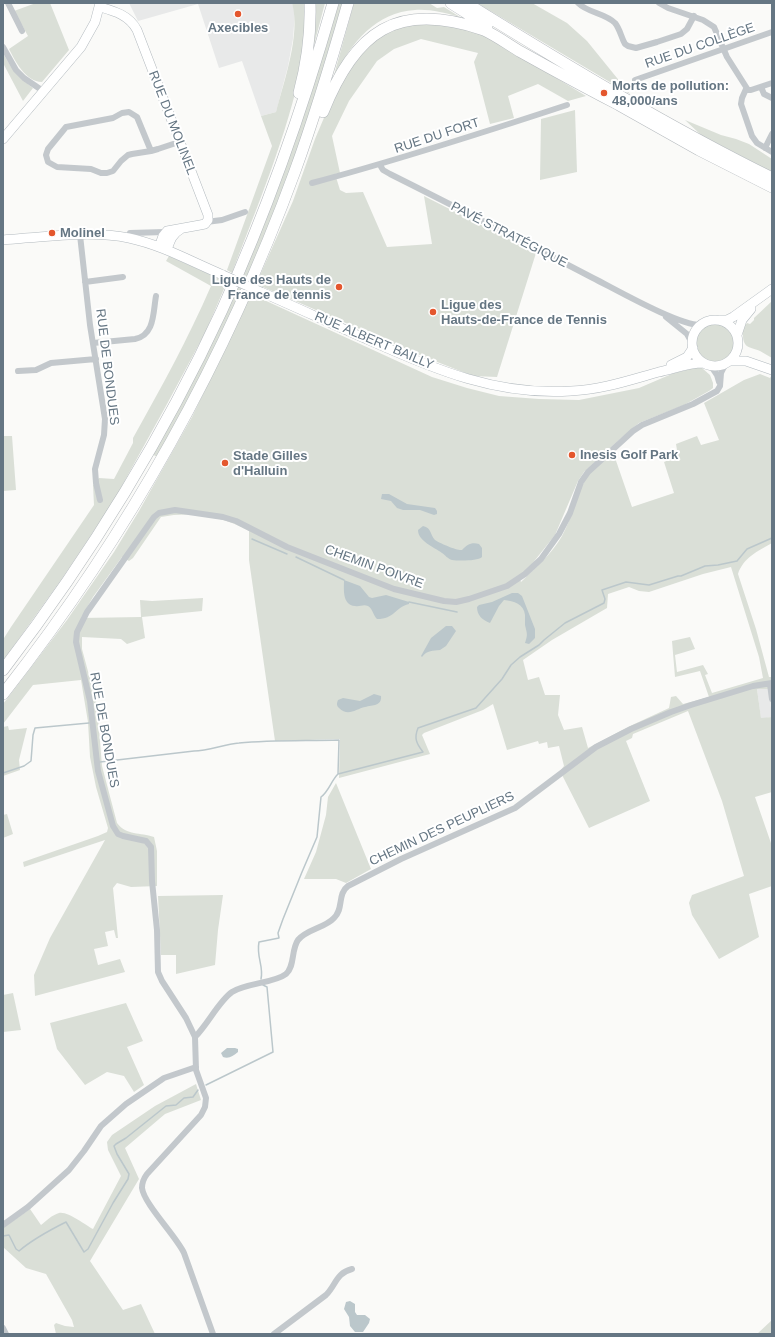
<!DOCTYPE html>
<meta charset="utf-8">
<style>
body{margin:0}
#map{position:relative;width:775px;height:1337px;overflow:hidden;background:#fafaf8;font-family:Helvetica,sans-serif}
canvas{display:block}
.frame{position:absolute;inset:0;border:4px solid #657683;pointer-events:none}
</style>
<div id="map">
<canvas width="775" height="1337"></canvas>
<div class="frame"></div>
</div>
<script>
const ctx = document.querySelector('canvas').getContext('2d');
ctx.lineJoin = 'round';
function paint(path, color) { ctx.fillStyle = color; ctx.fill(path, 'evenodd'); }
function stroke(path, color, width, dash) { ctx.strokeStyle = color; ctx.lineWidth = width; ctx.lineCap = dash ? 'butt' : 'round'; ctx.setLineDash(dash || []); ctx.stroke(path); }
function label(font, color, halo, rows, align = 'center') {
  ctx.font = font + ' Helvetica,sans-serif'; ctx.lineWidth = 4; ctx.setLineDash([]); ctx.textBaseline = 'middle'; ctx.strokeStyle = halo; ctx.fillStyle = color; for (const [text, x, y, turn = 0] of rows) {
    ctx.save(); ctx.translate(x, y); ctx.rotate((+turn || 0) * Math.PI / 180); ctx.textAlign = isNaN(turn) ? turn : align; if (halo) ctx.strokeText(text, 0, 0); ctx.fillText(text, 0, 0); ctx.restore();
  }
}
paint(new Path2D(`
 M129 3H292L295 12 293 39 288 66 276 112 261 116 242 61 219 68 198 4 138 21Z
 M757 689H769L772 717 761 719Z`), '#e8e9e9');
paint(new Path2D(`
 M36 3H50L69 50 42 82C26 82 15 61 9 49L28 36 14 11Z
 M292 3H305C305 23 306 44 302 64 287 136 258 204 232 273L227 270 272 146 261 116 276 112C284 81 301 34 292 3Z
 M312 3H325L310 60Z
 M338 3H344L312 111 288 179 231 318 158 457 151 454 234 291Z
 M354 3H429L437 8 444 7 460 17C445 13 430 9 415 10 377 12 350 43 336 75H334Z
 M477 3H532L567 23 587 41 630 94Z
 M407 20 469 29 495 41 586 96 568 101 538 84 508 96 514 118 490 124 474 62 478 53 421 39 394 49 377 61 349 101 332 136 340 173 335 174 340 190 346 193 363 192 387 247 432 244 424 196 536 253 497 377 473 376 422 356 256 284 293 201 315 139 329 106 345 73 372 40Z
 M3 53C13 71 17 75 33 88L23 101 3 63Z
 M575 110 577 172 540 180 541 119Z
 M685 120 721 135 736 139 749 144 772 159V172L701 135Z
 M169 256 227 282 205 333 167 404 113 502 61 580 3 661V639L4 638 11 627 94 505 93 485 99 478 114 479 133 443V438C161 388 188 339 211 286L166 261Z
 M251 294 432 377 467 388 499 396 539 399 579 400 639 388 674 373 695 368H702L710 375 713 383V388L709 391 684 405 639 423 620 439 584 472 578 481 555 535 520 579 521 582C535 568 552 554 562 536 572 518 576 497 585 480 591 469 604 460 613 452L632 507 674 493 664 462 678 456 676 444 697 436 701 445 719 440 704 403 744 380 760 374 770 378 772 375V543C758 551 743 558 738 574L756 629 769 677H772V714L769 689H757L761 718 772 717V792L755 797 772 846V886L749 894 759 937 719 959 692 915 689 903 692 895 744 876 722 801 688 711 633 734 632 738 626 741 650 801 589 828 560 771 564 766 559 746 548 748 547 742 539 744 538 741 507 750 493 704 483 710 424 733 422 735 430 754 339 778 340 739 275 741 249 560V531C222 516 192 511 161 517L133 558 129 561 122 557 93 597 81 618 141 617 140 600 152 601 203 598 202 611 142 617 145 638 127 644 121 639 82 637V649L97 705 102 766 117 823C127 836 140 832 154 837L157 851V886L131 887 117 883 113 888 118 938H116L114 930 105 932 108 946 94 949 98 965 120 959 125 972 35 996 34 975 50 938 105 840 24 867 23 862 98 836 107 832 108 828 96 787 90 757 88 722 81 680 33 685 3 724V704L67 620 114 552 139 511 192 417ZM731 567 759 657 763 678 712 693 705 675 708 674 703 665 677 672 675 655 695 649 690 637 672 641 675 677 700 671 709 697 683 704 676 696 671 697 669 708 630 726 588 748 582 727 564 730 558 715 560 695H545L539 677 528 680 523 660 552 640 607 608 608 594 629 587 639 591 649 592 703 574Z
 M772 301V358C768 356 764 353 760 351 751 347 743 349 743 335 742 330 743 327 747 323L750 324 754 320V318Z
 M696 343a19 19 0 1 1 38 0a19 19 0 1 1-38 0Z
 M3 436H12L16 490 3 491Z
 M8 726 9 730 27 728 19 760 20 770 3 776V727Z
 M336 783 371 869 346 883 336 879H304L316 852 326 815 328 797Z
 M7 814 13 834 3 838V815Z
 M223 895 218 930 215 965 176 974V955H161L158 896Z
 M13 993 21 1030 3 1032V995Z
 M126 1003 143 1041 127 1047 144 1085 134 1092 124 1076 107 1072 85 1085 57 1049 50 1023Z
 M196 1084 201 1100 165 1114 125 1148 139 1179 90 1261 123 1310 141 1304 155 1334H56L54 1325 56 1323 65 1326 74 1327 72 1320 46 1274 26 1268 3 1247V1228L30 1209 41 1225C46 1221 52 1215 59 1213 68 1211 85 1225 93 1229L121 1176 108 1150 107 1142 112 1135 155 1106Z
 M772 1320V1334H757Z`), '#dadfd7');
paint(new Path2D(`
 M382 494H389L407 504 435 508 437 511V514L434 515 420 510H403L397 508 391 501 381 499Z
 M423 526C432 528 430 535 435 540 439 543 458 551 462 550 467 545 471 542 479 544L482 548V557C478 561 459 561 452 560 448 559 445 555 442 553 434 547 418 541 418 530Z
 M344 580 360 586 369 597 372 598 386 595 409 602V604C394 608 395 619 377 619 373 615 373 609 368 606 363 604 360 607 355 606 342 605 344 589 344 580Z
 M512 593H518L522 596 535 629V638L529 644 525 643C528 634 527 634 525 625 525 622 525 619 525 615 524 604 514 601 504 600L499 606 490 623C482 620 477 615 477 607L479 605 492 602Z
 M446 626H452L456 631 446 646 440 650C433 651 427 650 422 657L421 656 431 638Z
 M374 694 381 696C382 706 373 705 365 707 356 709 348 717 339 708 336 705 337 703 338 700L343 698 360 701Z
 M227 1048H235L238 1049V1052C233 1056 229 1059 223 1057L221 1053Z
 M350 1301 355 1304V1312L357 1315H365L370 1319 369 1323 363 1332H355L350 1326 349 1317 344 1309 346 1302Z`), '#bbc7cb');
stroke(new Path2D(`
 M252 539 287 554
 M296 557 344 580
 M409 602 457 612
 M100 762 194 751C209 751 224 744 239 743 272 740 306 741 339 740L338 774
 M3 773 24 766 31 761 33 735 35 728 89 723
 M261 979C264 966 256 957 259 942L279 938 278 933 283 919 302 872 317 837 321 797C329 791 331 781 338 774L423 752C416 743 414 738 418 728L476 708 502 679 511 665 520 657 539 645 544 640 565 623 604 603 605 599 602 590 626 582 649 585 678 576H681L705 566 718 565 737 561 747 549 772 538
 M206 1085 273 1052 267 987 263 985
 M3 1236 9 1235 16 1249 19 1251C33 1239 50 1230 66 1222L84 1252 88 1249 113 1203 128 1179 129 1174 117 1154 114 1146 116 1144 126 1138 166 1106 176 1105 184 1098 193 1097 198 1090`), '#bbc7cb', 1.5);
const secondary = new Path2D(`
 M100 7C114 11 129 15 137 30L208 215V220L205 224 200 225 167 231 163 236 159 247
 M3 139 81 47 95 22 100 3
 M3 240C42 237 91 230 129 238 162 245 192 262 223 275
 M167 250C170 241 172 234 181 229
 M261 292C298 308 334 325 371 341 436 370 498 396 571 391 601 390 630 380 659 372 673 369 689 363 703 363
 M692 343a23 23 0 1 1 46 0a23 23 0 1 1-46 0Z
 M720 320H727L733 317 772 289
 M737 335 742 320 751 309
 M731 361H746L772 370
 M671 365 687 357 693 348`);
const highway = new Path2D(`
 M451 3 487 26
 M466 3C566 65 667 126 772 178
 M299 93C307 63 311 34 310 3
 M619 105 699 150 772 187
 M323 112C355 32 396 0 484 30 497 36 509 45 521 52 555 71 590 90 625 108
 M3 670C88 559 163 438 222 310 267 211 303 108 333 3
 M3 694C127 536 226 360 295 171 315 116 332 59 348 3`);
stroke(secondary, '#b3babf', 10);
stroke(highway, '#b4b9bd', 12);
stroke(new Path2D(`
 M8 3 22 31
 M578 3C588 13 605 13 615 23 620 29 621 37 625 44L628 46 636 48 657 42 681 34 687 29 694 16
 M659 3 668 8 703 20 714 27 727 57 748 90H751L772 83
 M3 47 16 70 24 78 43 91
 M635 80 772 32
 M761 87 764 94 772 98
 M746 89 742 98 741 104 752 136 757 143 772 152
 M765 148 772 134
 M151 151 137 117 129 112 122 113 113 118 66 127 48 149 46 155 48 162 57 167 91 169 101 173H107L113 171 121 161 128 155 132 154 151 151 158 149 179 142
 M380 165 383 170 390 174C458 208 526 243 593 278 615 289 681 327 702 325
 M312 183C398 160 482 133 567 105
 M206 222 222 220 245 212
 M130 233 165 232
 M80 235 90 325 105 419 104 435 95 469 96 483 100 500
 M85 282 123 277
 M666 317 687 334 692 343
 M93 343 135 339C155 335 153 312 156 296
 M711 366 717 375 719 382
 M18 371 36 370 51 363 96 359
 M770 684 772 699
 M195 1037C208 1024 219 1001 232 992 246 983 275 983 286 974 295 966 291 950 298 940 307 929 325 928 334 918 344 909 337 894 348 886L401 859 515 808 596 747 631 729 671 712 691 705 753 686 772 683
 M3 1225 28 1207 69 1170 84 1151 101 1126 126 1104 164 1078 196 1067
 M3 1328 6 1334
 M213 1334 184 1253C176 1236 144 1204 142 1188 142 1183 144 1178 147 1174L201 1115 205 1107 206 1098 196 1070 195 1037 186 1018 162 981 158 972 157 930 152 881 151 847 146 841 123 836 118 834 113 826 98 771 90 701 76 642 77 632 87 612 154 517 159 513 175 510 223 517 236 521 287 547 394 589 444 601 456 602 469 599 507 586 525 574 541 559 559 534 570 513 581 482 588 472 633 431 642 425 693 404 717 391 720 386 721 373 725 365
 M274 1334 326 1295C336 1285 336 1273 352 1269`), '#c3c8cc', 6);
stroke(secondary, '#fff', 9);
stroke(highway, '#fff', 11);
const secondaryBridge = new Path2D(`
 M223 275 261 292`);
stroke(secondaryBridge, '#b3babf', 10, []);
stroke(secondaryBridge, '#fff', 9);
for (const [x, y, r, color] of [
 [238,14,4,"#e4572e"],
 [604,93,4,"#e4572e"],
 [52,233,4,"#e4572e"],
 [339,287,4,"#e4572e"],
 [433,312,4,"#e4572e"],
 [572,455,4,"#e4572e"],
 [225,463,4,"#e4572e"]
]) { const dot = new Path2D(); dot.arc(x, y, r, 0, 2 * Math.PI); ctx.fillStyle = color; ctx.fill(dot); stroke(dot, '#fff', 1.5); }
label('bold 13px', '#657683', '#fff', [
 ["Axecibles",238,28,"center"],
 ["Morts de pollution:",612,86],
 ["48,000/ans",612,101],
 ["Molinel",60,233],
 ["Ligue des Hauts de",331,280,"right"],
 ["France de tennis",331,295,"right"],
 ["Ligue des",441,305],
 ["Hauts-de-France de Tennis",441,320],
 ["Inesis Golf Park",580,455],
 ["Stade Gilles",233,456],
 ["d'Halluin",233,471]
], 'left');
label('13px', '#657683', '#fff', [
 ["RUE DU COLLÈGE",700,46,-19],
 ["RUE DU MOLINEL",172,123,69],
 ["RUE DU FORT",437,136,-18],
 ["PAVÉ STRATÉGIQUE",509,235,27],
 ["RUE ALBERT BAILLY",374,341,23],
 ["RUE DE BONDUES",107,367,83],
 ["CHEMIN POIVRE",374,567,20],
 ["RUE DE BONDUES",104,730,80],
 ["CHEMIN DES PEUPLIERS",442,829,-25]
]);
</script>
